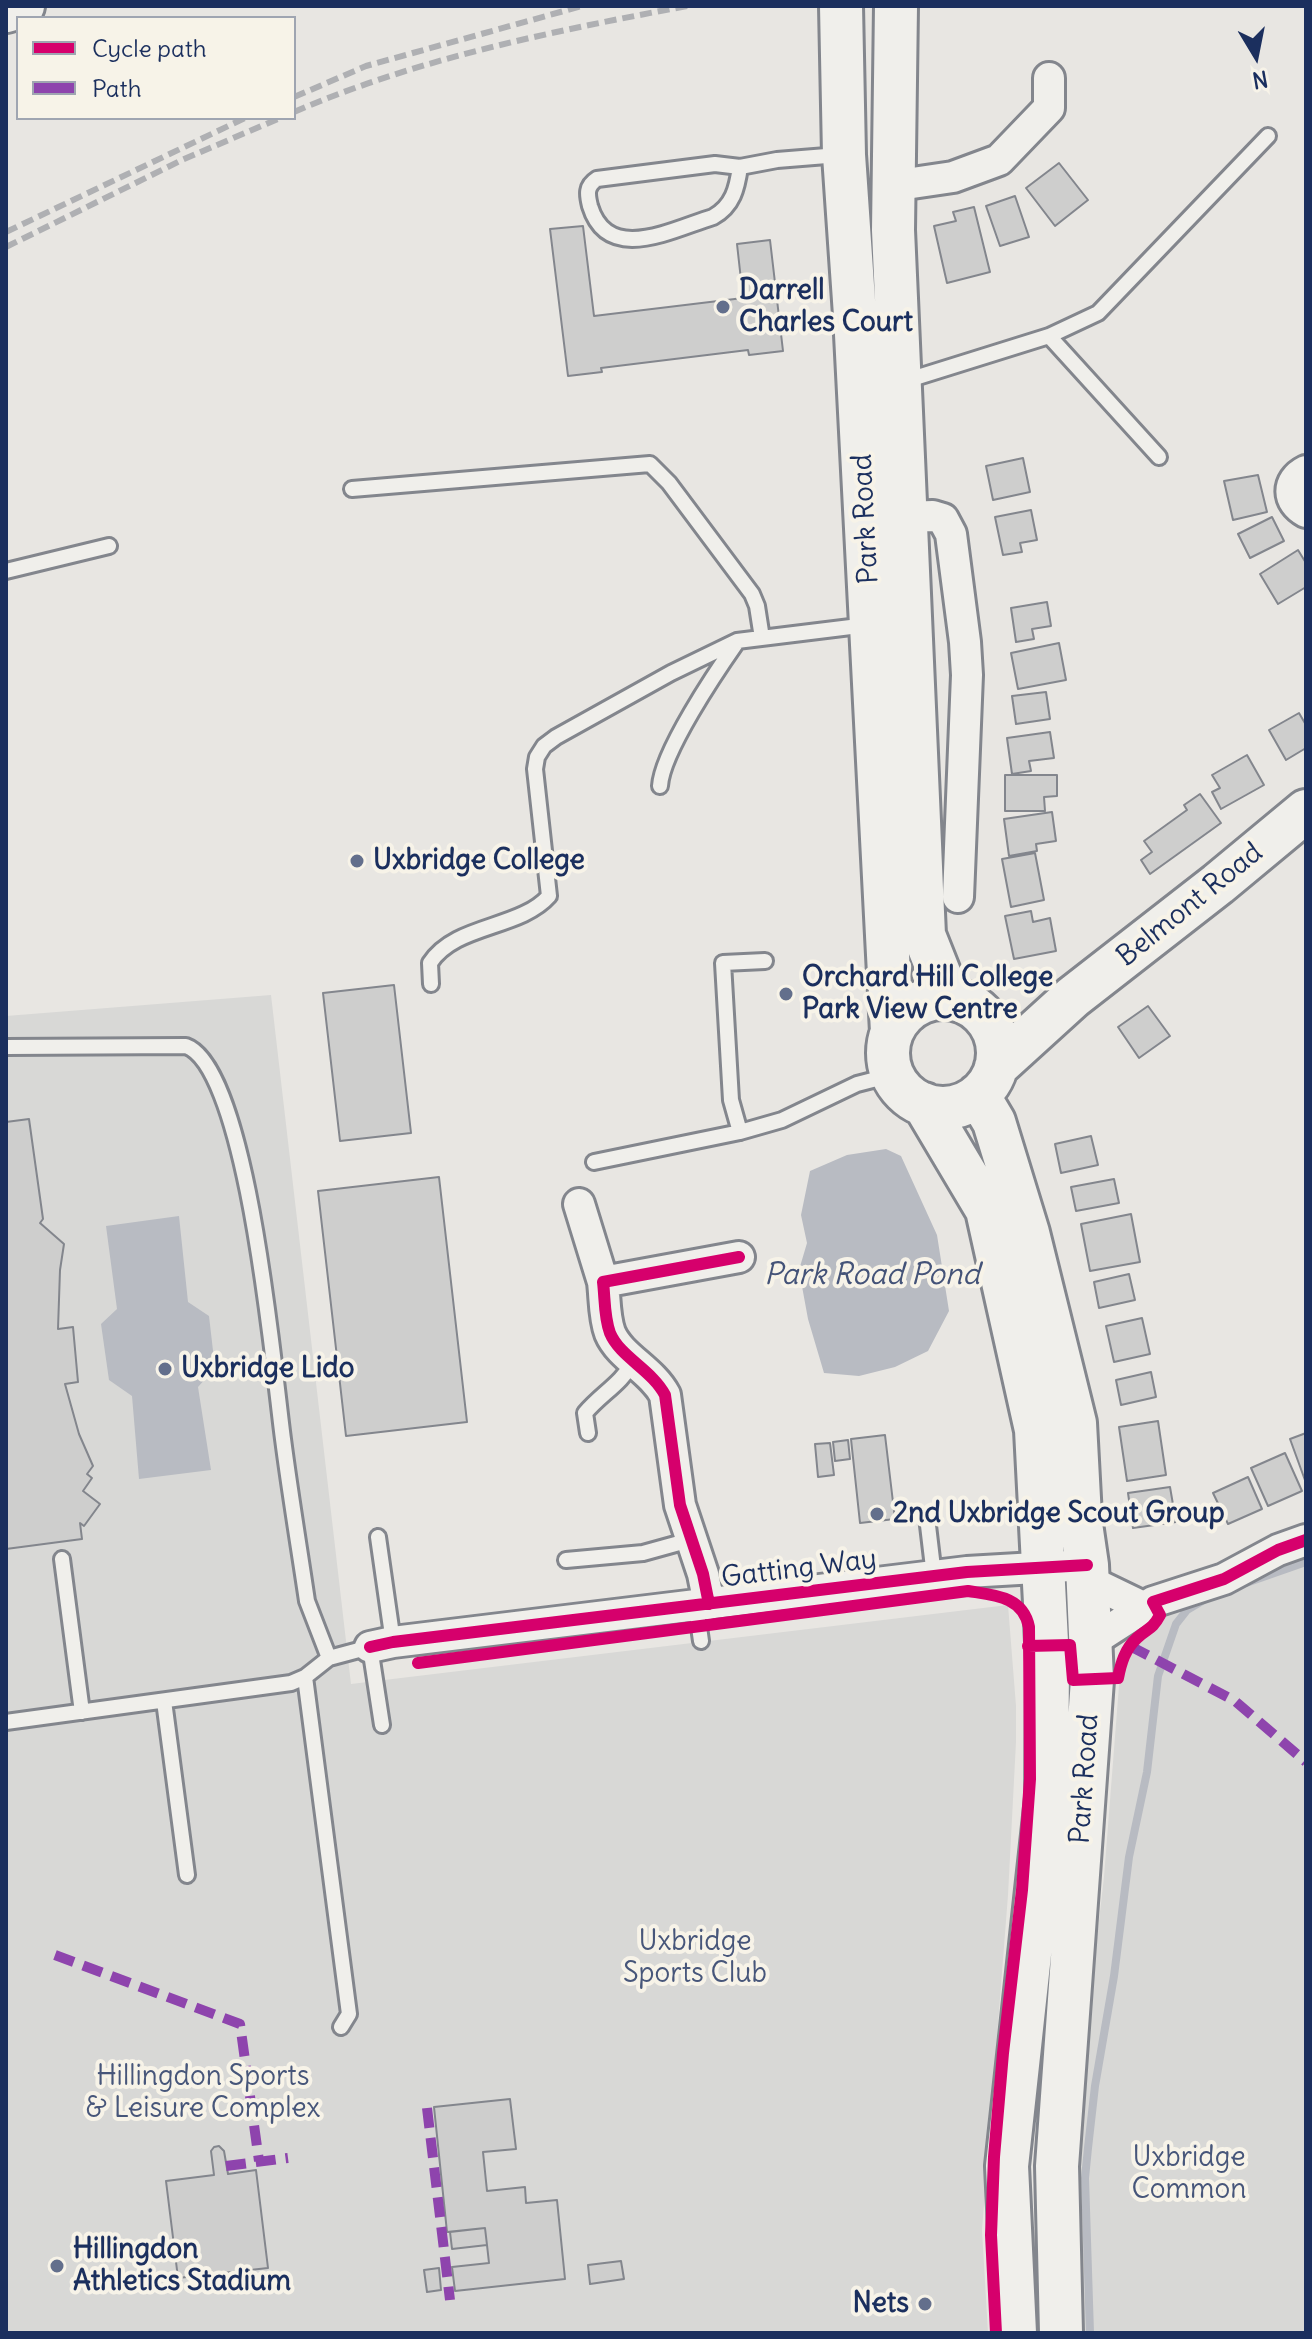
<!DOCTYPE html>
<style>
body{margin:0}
#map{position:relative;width:1312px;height:2339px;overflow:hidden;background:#e8e6e2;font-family:Delius,sans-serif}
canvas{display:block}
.frame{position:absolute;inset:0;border:8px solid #1b2f5e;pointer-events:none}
.legend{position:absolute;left:16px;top:16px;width:280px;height:104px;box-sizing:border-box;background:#f7f3e8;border:2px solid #9fa5b1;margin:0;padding:10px 14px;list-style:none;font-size:24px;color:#1b2f5e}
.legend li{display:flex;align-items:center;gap:16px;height:40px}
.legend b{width:40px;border:2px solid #9fa5b1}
.north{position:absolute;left:1216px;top:16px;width:80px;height:80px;-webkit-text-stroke:6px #f7f3e8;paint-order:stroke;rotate:170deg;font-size:22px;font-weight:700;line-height:32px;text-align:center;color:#1b2f5e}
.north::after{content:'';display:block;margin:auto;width:28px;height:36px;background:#1b2f5e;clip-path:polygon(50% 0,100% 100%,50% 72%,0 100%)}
</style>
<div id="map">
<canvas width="1312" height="2339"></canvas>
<div class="frame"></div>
<ul class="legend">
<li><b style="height:10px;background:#d6006c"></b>Cycle path</li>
<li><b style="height:10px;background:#8e44ad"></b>Path</li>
</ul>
<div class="north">N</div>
</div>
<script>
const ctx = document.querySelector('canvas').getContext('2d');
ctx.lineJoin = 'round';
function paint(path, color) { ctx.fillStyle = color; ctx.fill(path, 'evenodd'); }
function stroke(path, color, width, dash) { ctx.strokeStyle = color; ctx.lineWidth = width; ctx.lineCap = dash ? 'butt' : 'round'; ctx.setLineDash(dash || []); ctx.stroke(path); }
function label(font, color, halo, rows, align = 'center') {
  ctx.font = font + ' Delius,sans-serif'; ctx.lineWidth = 8; ctx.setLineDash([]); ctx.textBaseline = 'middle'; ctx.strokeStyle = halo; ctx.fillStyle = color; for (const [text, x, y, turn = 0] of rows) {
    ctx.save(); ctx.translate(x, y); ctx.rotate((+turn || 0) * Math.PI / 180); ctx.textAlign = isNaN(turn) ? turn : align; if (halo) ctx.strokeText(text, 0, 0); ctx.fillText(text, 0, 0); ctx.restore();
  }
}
paint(new Path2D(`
 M271 995 351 1684 1008 1605 1016 1706V1742L1008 1895 982 2230 988 2333H6V1016Z
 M1306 1540V2333H1073L1070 2172 1104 1877 1121 1660 1130 1646 1160 1615Z`), '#d8d8d6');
paint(new Path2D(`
 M886 1149 901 1156 937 1235 949 1311 928 1351 895 1367 859 1376 824 1373 808 1319 799 1270 807 1243 801 1215 810 1171 847 1155Z
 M179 1216 188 1302 209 1316 215 1368 198 1387 211 1470 139 1479 132 1396 109 1380 101 1324 117 1309 106 1226Z`), '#b8bbc2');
stroke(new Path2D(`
 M1246 1583 1306 1562
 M1090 2333 1085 2178 1088 2148 1095 2086 1114 1976 1129 1857 1147 1772 1158 1676 1176 1624 1187 1610 1207 1598`), '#b8bbc2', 8);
const building = new Path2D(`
 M1059 163 1088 200 1055 226 1026 188Z
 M1015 196 1029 237 1000 246 986 206Z
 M974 207 990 272 947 283 934 226 956 221 953 212Z
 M583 226 594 316 743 298 737 244 770 240 783 351 749 355 748 350 601 368 602 372 568 376 550 229Z
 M1023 458 1030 492 993 500 986 466Z
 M1258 475 1267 512 1233 520 1224 481Z
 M1031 510 1037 540 1020 543 1022 552 1003 555 995 517Z
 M1272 517 1284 541 1250 558 1238 534Z
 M1298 550 1306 563V587L1278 604 1260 574Z
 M1047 602 1051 626 1032 629 1034 639 1016 642 1011 608Z
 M1059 643 1066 680 1018 689 1011 653Z
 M1046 692 1050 719 1016 724 1012 696Z
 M1299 713 1306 725V748L1286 760 1269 730Z
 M1050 732 1054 758 1029 761 1031 771 1012 774 1007 738Z
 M1247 755 1264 785 1221 809 1212 792 1220 788 1212 775Z
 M1005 775H1057V796L1044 797 1045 811H1005Z
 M1200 794 1221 823 1150 874 1141 860 1152 852 1144 841 1187 810 1184 805Z
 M1052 812 1056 841 1036 844 1037 851 1009 856 1004 819Z
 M1035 853 1044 900 1011 907 1002 859Z
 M1031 911 1033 922 1050 918 1056 951 1014 959 1005 916Z
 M394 985 411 1133 340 1141 323 993Z
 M1148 1006 1170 1036 1139 1058 1118 1027Z
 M29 1119 43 1219 40 1223 64 1244 60 1270 58 1329 73 1327 78 1382 65 1384 79 1434 93 1466 87 1474 92 1478 83 1491 100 1504 84 1526 80 1523 82 1539 6 1549V1122Z
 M1091 1136 1098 1165 1061 1173 1055 1144Z
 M439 1177 467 1422 346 1436 318 1191Z
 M1114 1179 1119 1203 1076 1211 1071 1187Z
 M1131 1214 1140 1262 1090 1271 1081 1224Z
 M1129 1274 1135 1300 1099 1308 1094 1282Z
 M1142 1318 1150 1354 1114 1362 1106 1326Z
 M1151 1372 1156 1397 1121 1405 1116 1380Z
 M1158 1421 1166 1475 1127 1481 1119 1427Z
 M1306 1433V1483L1290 1439Z
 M885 1435 895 1519 860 1523 851 1439Z
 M848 1440 850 1459 835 1461 833 1442Z
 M830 1443 834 1475 818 1477 815 1444Z
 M1285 1453 1302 1491 1268 1506 1251 1468Z
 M1248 1477 1262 1509 1228 1524 1213 1493Z
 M1170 1487 1176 1522 1133 1528 1128 1493Z
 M510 2099 516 2149 483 2152 487 2191 525 2187 526 2203 557 2200 565 2279 455 2291 452 2267 489 2263 487 2245 485 2228 447 2232 434 2107Z
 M219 2146 224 2151 228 2174 256 2170 268 2268 178 2278 166 2181 214 2175 211 2151 214 2147Z
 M485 2228 487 2245 452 2249 450 2232Z
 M621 2261 624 2279 590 2284 588 2265Z
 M439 2268 441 2290 427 2292 424 2270Z`);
paint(building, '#cececd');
stroke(building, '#83868d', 2);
const lane = new Path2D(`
 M740 167 715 164 597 179C586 186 587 194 590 206 608 265 673 229 713 217 733 206 737 188 740 167L777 160 839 155
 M1049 336 1159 457
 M905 381 1049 336 1098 313 1268 136
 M352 489 650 464 669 483 752 594 757 606 762 638
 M6 571 109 546
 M660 786C662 752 716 672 737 642
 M431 984 430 963C455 924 520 929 549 896L535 769 537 757 544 746 556 737 671 673 737 641 867 625
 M6 1047 186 1046C248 1068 274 1373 283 1439 290 1493 299 1547 307 1601L329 1658
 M740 1132 731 1100 723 963 765 961
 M594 1162 740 1132 782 1120 857 1084 892 1075
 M588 1433 585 1413C602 1393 620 1385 634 1361
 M927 1517 934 1576
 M378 1537 393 1642
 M62 1559 82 1712
 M566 1560 643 1553 690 1540
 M696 1606 701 1641
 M305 1677 349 2014 341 2027
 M164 1701 187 1875
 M6 1722 291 1683 305 1677 329 1658 370 1647 382 1725`);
const street = new Path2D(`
 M892 186 953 177 999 160 1049 108V78
 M1306 471C1286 481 1287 502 1306 512
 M905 517 933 516 943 519 951 534 965 642 967 675 958 897
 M579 1204 603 1282
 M1087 1580 1145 1608
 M709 1604 703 1574 680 1505 665 1395C652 1370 620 1357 610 1333 604 1317 605 1298 603 1282L739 1257
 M1091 1642 1153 1602 1224 1579 1278 1550 1306 1540
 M370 1647 393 1642 967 1572 1087 1565`);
const secondary = new Path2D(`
 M841 6 844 155 855 315 892 1032
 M896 6 893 230 924 935 949 998
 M6 11 23 6
 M888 1053a55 55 0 1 1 110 0a55 55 0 1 1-110 0Z
 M996 1067 1073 997 1218 884 1306 811
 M978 1095 994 1122 1028 1233 1075 1423 1080 1517 1087 1565 1092 1680 1057 2166 1061 2333
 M924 1104 987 1210 1036 1430 1048 1661 1047 1798 1007 2166 1015 2333`);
stroke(lane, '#83868d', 20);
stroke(street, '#83868d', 36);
stroke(secondary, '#83868d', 48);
stroke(lane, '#f0efeb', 14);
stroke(street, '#f0efeb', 30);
stroke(secondary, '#f0efeb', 42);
stroke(new Path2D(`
 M294 97 366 66 582 6
 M294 112C419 58 554 31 687 6
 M6 232 245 118
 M6 247 182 160 280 118`), '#afb0b3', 6, [12, 6]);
stroke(new Path2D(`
 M1130 1646 1235 1701 1306 1762
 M55 1955 240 2024 259 2161
 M427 2108 450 2300
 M226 2166 288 2158`), '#8e44ad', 10, [20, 10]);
stroke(new Path2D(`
 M709 1604 703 1574 680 1505 665 1395C652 1370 620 1357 610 1333 604 1317 605 1298 603 1282L739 1257
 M1028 1646 1070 1645 1073 1680 1118 1678C1121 1663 1125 1649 1137 1638 1148 1628 1152 1630 1160 1615L1153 1602 1224 1579 1278 1550 1306 1540
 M370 1647 393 1642 967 1572 1087 1565
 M418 1663 968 1591C993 1595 1023 1596 1029 1627L1030 1779 1022 1890 1003 2053 994 2157 991 2235 996 2333`), '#d6006c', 12);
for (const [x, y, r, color] of [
 [723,307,8,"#636f8c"],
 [357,861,8,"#636f8c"],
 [786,994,8,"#636f8c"],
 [165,1369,8,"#636f8c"],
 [877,1514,8,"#636f8c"],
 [57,2266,8,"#636f8c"],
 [925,2304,8,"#636f8c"]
]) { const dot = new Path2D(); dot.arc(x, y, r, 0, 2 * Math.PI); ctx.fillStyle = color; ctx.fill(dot); stroke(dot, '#f7f3e8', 3); }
label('bold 28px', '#1b2f5e', '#f7f3e8', [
 ["Darrell",739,291],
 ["Charles Court",739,323],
 ["Uxbridge College",373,861],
 ["Orchard Hill College",802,978],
 ["Park View Centre",802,1010],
 ["Uxbridge Lido",181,1369],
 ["2nd Uxbridge Scout Group",893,1514],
 ["Hillingdon",73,2250],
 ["Athletics Stadium",73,2282],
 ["Nets",909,2304,"right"]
], 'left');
label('28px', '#1b2f5e', '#f7f3e8', [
 ["Park Road",866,519,-93],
 ["Belmont Road",1190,905,-39],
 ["Gatting Way",799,1569,-7],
 ["Park Road",1085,1779,-86]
]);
label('28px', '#47567a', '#f7f3e8', [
 ["Uxbridge",695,1942],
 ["Sports Club",695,1974],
 ["Hillingdon Sports",203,2077],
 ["& Leisure Complex",203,2109],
 ["Uxbridge",1189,2158],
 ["Common",1189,2190]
]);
label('italic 30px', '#445378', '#f7f3e8', [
 ["Park Road Pond",872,1275]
]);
</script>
